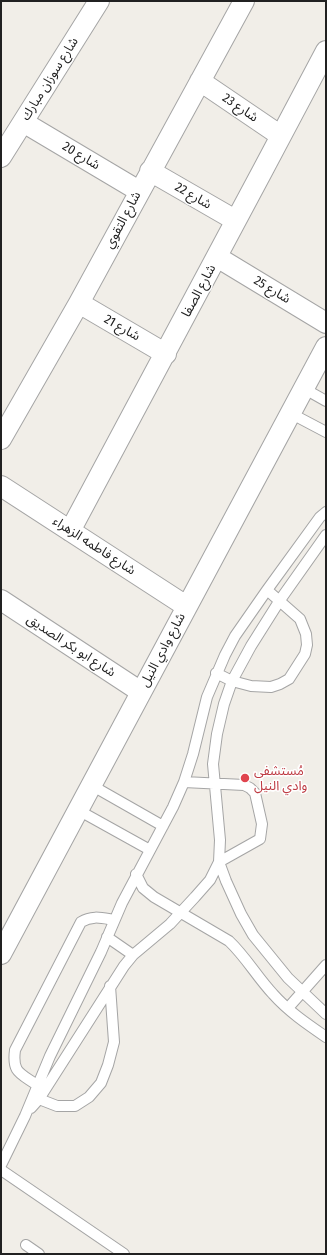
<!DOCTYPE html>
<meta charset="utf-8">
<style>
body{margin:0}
#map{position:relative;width:327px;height:1255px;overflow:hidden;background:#f1eee8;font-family:"Fira Sans Condensed",sans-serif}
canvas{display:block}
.frame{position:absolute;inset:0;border:2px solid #212121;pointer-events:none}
</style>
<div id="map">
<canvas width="327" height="1255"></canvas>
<div class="frame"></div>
</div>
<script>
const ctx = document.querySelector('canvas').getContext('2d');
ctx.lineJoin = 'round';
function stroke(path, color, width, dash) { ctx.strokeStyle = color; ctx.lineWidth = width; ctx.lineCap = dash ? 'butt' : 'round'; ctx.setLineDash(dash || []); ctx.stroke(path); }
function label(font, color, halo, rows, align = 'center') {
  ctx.font = font + ' "Fira Sans Condensed","Noto Sans Arabic",sans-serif'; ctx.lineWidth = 3; ctx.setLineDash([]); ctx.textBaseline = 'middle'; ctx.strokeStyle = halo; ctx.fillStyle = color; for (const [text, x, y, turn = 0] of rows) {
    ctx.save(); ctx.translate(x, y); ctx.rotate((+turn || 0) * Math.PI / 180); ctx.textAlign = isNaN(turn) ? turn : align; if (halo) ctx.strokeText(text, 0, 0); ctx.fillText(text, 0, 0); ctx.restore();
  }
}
const service = new Path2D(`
 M303 388 326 401
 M290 413 326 432
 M216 673 232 681 251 686 271 687 280 684 289 679 305 654 307 645 306 634 300 619 267 590
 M184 782 244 785 250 788 255 793 262 824 260 839 219 862 226 881 241 914 253 935 288 978 326 1014
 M91 785 163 826
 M78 810 150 850
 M136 874 143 888 154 897 229 941C246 957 257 977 273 994 288 1011 307 1024 326 1037
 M107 937 133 955
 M288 1008 326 965
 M37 1085C20 1073 12 1073 15 1050L81 922C92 915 102 918 114 920
 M39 1099 57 1106H75L89 1097 101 1083 108 1065 114 1042 110 986
 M31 1108 39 1099 124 966 133 955 170 924 195 897 210 880 219 862 220 840 213 764 217 734 224 704 232 681 251 646 280 600 326 535
 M1 1165 25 1116 50 1056 101 952 122 903 173 807 184 782 193 754 207 697 225 655 235 636 267 590 320 517 326 512
 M1 1170 124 1254
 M26 1245 39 1254`);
const minor = new Path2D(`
 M200 81 281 136
 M23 122 139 191
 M1 157 99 1
 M150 171 235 220
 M217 257 326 323
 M79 303 166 354
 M1 439 79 303 244 1
 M1 486 186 606
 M70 531C157 371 241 211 326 51
 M1 600 141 692
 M1 954 326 347`);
stroke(service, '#a5a5a5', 12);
stroke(minor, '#a5a5a5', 22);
stroke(service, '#fff', 10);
stroke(minor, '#fff', 20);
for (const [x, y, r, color] of [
 [245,778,5,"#e0444e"]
]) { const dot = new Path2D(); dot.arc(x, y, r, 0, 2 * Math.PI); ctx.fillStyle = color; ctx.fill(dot); stroke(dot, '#fff', 1.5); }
label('13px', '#212121', '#fff', [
 ["شارع سوزان مبارك",50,79,-58],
 ["شارع 23",240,108,34],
 ["شارع 20",81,156,31],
 ["شارع 22",193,196,30],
 ["شارع التقوي",123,220,-62],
 ["شارع 25",272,290,31],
 ["شارع الصفا",199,291,-62],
 ["شارع 21",122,328,30],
 ["شارع فاطمه الزهراء",94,546,33],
 ["شارع ابو بكر الصديق",71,646,33],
 ["شارع وادي النيل",163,650,-62]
]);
label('13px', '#be3a42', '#fff', [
 ["مُستشفى",254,771],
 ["وادي النيل",254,786]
], 'left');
</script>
